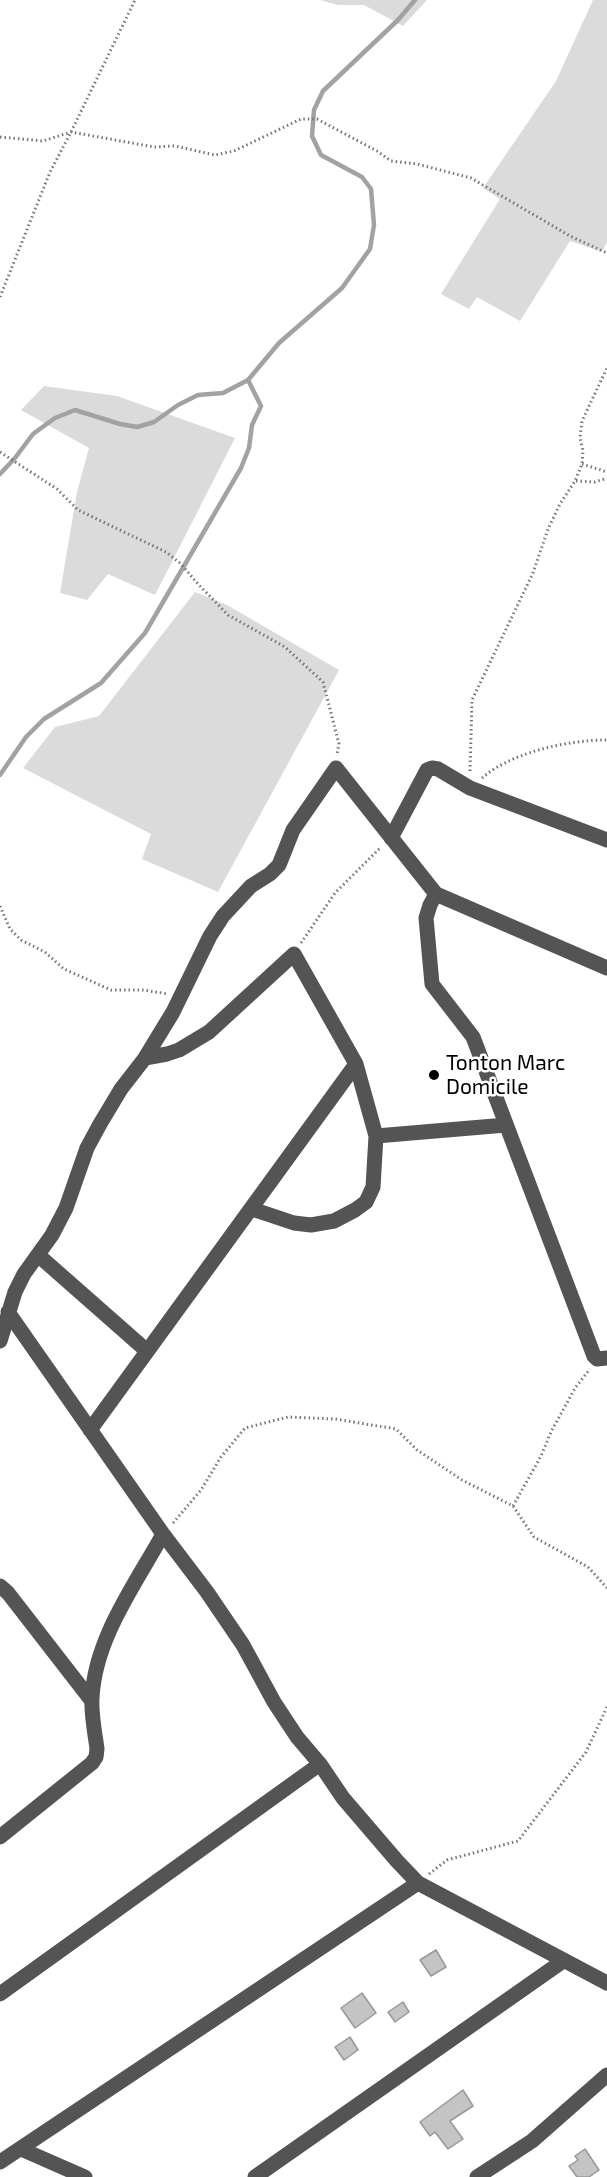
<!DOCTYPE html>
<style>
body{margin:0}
canvas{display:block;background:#fff}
</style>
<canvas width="607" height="2177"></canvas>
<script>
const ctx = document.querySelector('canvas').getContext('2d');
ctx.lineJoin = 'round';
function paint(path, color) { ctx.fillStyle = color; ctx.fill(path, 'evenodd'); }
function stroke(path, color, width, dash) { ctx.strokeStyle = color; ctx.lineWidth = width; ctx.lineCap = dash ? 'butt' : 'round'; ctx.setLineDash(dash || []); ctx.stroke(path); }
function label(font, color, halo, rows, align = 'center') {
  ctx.font = font + ' "Exo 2",sans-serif'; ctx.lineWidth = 5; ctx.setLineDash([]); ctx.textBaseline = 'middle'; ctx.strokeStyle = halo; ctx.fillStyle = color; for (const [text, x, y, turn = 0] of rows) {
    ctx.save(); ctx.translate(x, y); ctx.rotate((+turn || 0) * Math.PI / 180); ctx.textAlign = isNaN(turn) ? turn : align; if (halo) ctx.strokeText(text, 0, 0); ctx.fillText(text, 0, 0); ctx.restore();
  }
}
paint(new Path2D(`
 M320 0H427L403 26 364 5H338Z
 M593 0H607V242L602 252 570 241 520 321 477 297 469 309 441 294 500 199 483 188 556 81Z
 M44 386 117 396 235 438 155 595 108 574 87 600 60 593 77 492 89 448 21 410Z
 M195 592 227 605 339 670 218 892 142 859 151 834 23 768 55 727 99 716Z`), '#dbdbdb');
stroke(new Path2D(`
 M0 474 15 458 33 434 55 418 75 410 120 424 137 427 154 422 178 405 198 395 223 393 248 380 279 343 342 288 370 249 374 225 371 189 362 177 321 155 312 136 314 110 323 91 398 20 415 0
 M0 775 26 737 44 719 101 683 145 633 241 468 249 448 252 425 261 406 248 380`), '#a2a2a2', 4.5);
const building = new Path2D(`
 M436 1950 446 1967 431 1976 420 1960Z
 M362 1993 376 2013 355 2028 341 2008Z
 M403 2002 409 2012 395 2022 388 2012Z
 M350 2037 358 2050 344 2060 335 2047Z
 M463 2090 473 2106 450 2121 463 2139 448 2149 435 2132 430 2136 420 2122Z
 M585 2149 599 2170 589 2177H577L569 2166 578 2160 575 2156Z`);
paint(building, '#c4c4c4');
stroke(building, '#989898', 1.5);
stroke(new Path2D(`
 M0 137 43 141 71 132 154 147 175 146 215 155 234 151 301 119H317L377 151 391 161 417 164 471 178 570 236 607 253
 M0 297 50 172 71 132 135 0
 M0 452 57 489 78 510 166 552 180 563 199 585 228 615 285 647 323 682 339 744 337 754
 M582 464 607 472
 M576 481 595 482 607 478
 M470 771 472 700 533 573 548 529 560 504 575 481 582 464 583 451 580 438 582 421 607 368
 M482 778C512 752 568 740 607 740
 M0 906 10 929 21 940 45 952 64 969 111 990H144L168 994
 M301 943 335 893 381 847
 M513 1506 541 1456 551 1432 575 1388 590 1369
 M173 1523 201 1490 221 1457 245 1428 288 1417 335 1419 396 1429 417 1450 462 1480 513 1506 534 1537 588 1567 607 1588
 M429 1874 447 1860 518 1841 586 1752 607 1707`), '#767676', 3, [1.5, 3]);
stroke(new Path2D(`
 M391 838 427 770 432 768 438 769 470 788 607 840
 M436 894 607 968
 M145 1058 167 1054 179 1050 209 1032 294 954 356 1064 376 1136 373 1187 366 1202 355 1210 334 1221 311 1225 294 1223 252 1209
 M376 1136 506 1125
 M38 1255 147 1351
 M8 1312 163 1534
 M0 1341 15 1292 24 1274 52 1235 66 1208 87 1148 100 1124 121 1089 145 1058 173 1012 210 936 223 916 251 886 270 874 279 865 293 830 336 768 436 894 430 905 426 918 432 984 473 1037 594 1356 597 1359 607 1358
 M90 1430 356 1064
 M0 1586 8 1593 91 1700
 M0 1837 92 1763 96 1757 97 1749C95 1733 91 1715 92 1698 95 1638 135 1585 163 1534L207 1592 243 1645 274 1702 297 1737 320 1764 343 1798 397 1861 418 1883
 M0 1994 320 1764
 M21 2149 85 2177
 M0 2162 418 1883 607 1983
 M255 2177 563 1961
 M477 2177 532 2141 607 2075`), '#545454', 15);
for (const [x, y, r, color] of [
 [434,1075,6,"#000"]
]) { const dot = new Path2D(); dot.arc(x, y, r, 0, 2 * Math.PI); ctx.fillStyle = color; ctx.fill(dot); stroke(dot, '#fff', 2); }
label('21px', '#000', '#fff', [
 ["Tonton Marc",446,1063],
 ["Domicile",446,1087]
], 'left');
</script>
